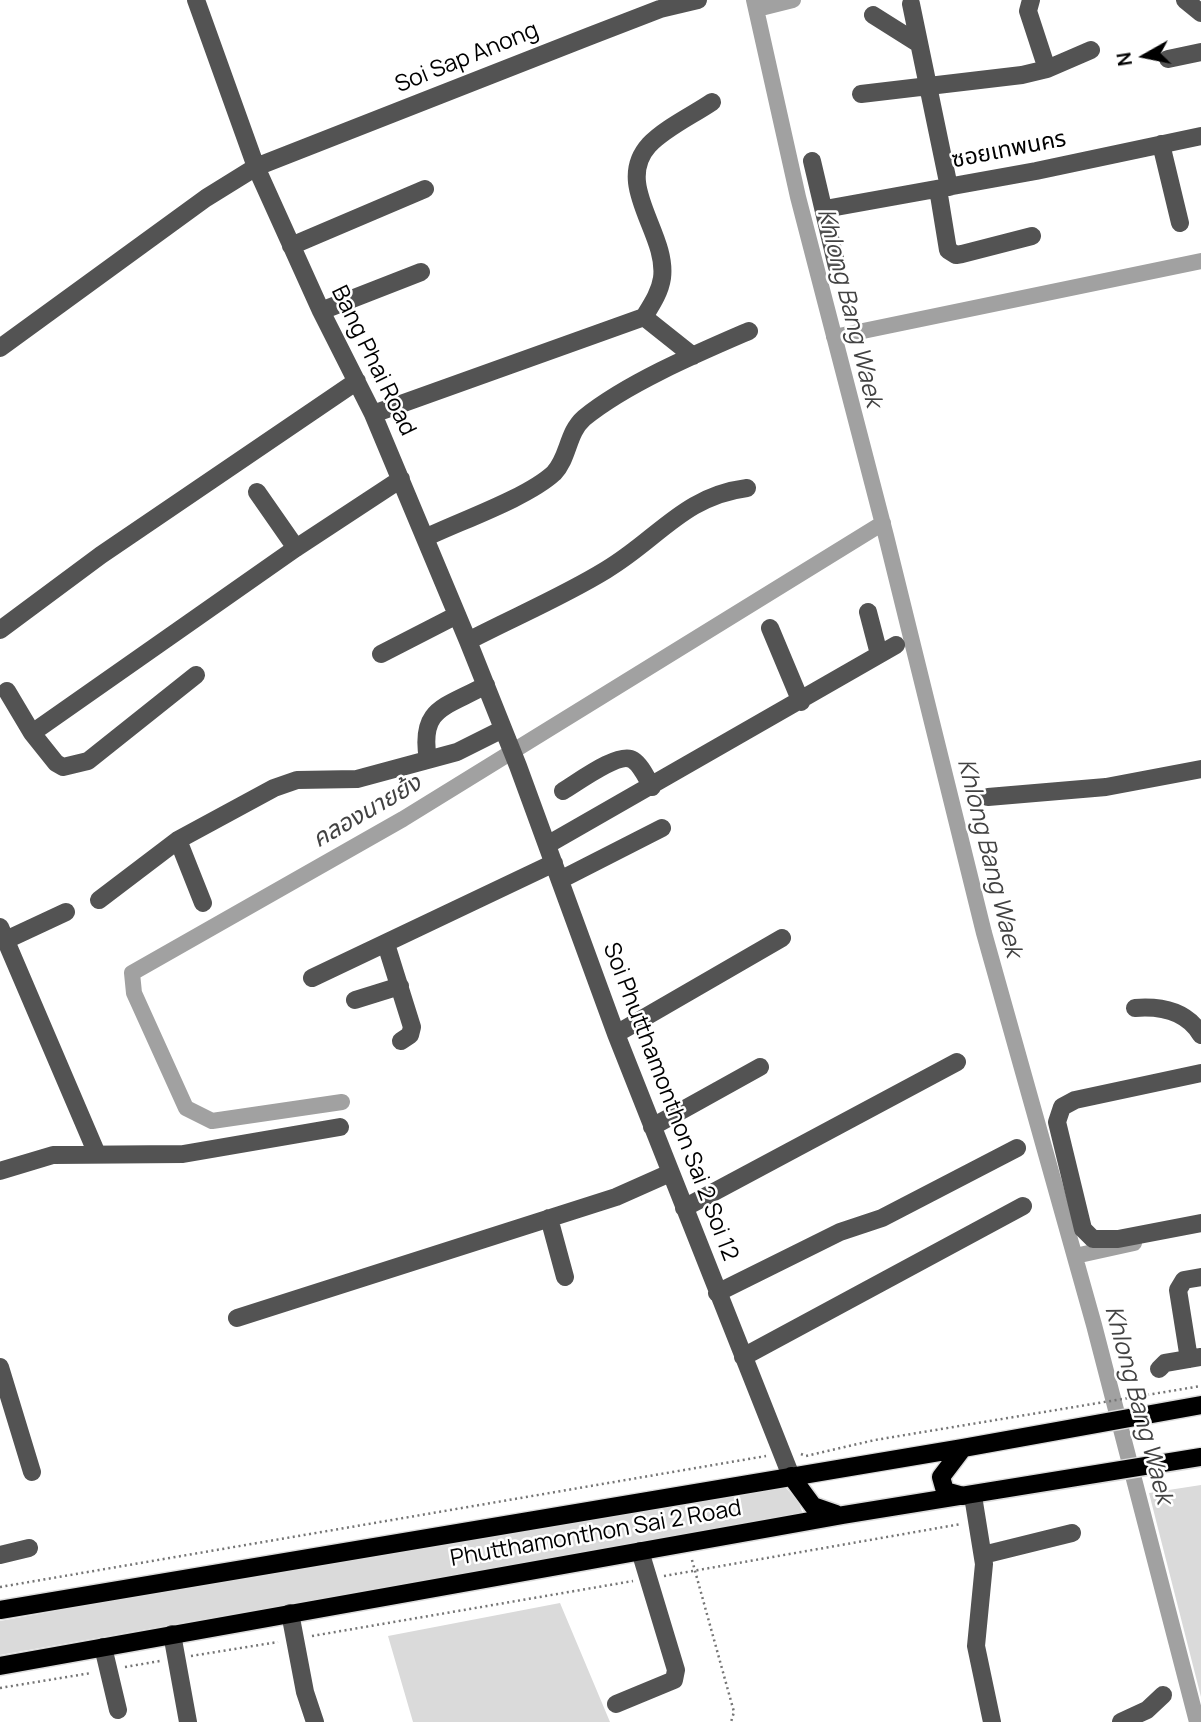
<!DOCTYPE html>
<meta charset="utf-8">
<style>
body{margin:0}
#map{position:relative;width:1201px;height:1722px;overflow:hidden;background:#fff;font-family:Manrope,sans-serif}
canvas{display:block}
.north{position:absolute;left:1110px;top:21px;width:70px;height:70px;-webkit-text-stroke:5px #fff;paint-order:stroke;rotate:261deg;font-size:19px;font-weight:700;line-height:28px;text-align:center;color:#000}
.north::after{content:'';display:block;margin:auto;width:24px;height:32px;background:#000;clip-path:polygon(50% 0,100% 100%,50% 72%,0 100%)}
</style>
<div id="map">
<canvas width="1201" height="1722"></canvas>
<div class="north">N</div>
</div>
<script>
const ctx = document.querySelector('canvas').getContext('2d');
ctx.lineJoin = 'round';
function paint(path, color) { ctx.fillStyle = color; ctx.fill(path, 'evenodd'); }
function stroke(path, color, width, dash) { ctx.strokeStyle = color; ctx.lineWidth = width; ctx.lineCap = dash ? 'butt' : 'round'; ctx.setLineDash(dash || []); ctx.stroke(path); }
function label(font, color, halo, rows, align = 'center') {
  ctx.font = font + ' Manrope,"Noto Sans Thai",sans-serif'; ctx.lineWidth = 5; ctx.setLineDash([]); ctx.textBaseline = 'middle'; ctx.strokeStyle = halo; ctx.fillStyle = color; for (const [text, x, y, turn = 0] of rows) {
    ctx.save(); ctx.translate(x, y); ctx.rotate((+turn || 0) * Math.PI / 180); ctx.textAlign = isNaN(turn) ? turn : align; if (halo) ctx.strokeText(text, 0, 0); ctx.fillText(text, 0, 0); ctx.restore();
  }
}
paint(new Path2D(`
 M1201 1485V1697L1149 1493Z
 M785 1487 798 1501 803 1514 0 1655V1621L303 1566Z
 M560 1603 610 1722H413L388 1636Z`), '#dadada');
stroke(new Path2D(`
 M754 0 798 197 886 536 984 933 1094 1325 1197 1722
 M757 9 793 0
 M834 337 1201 261
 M342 1102 212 1121 186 1108 134 993 132 973 403 819 883 523
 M1075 1256 1134 1243`), '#a1a1a1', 16);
const major = new Path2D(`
 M963 1448 941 1477 945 1491 963 1496
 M791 1476 813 1506 836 1514
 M0 1610 963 1448 1201 1405
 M0 1666 843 1515 1201 1457`);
stroke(major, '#dbdbdb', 21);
stroke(new Path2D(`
 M801 1454 806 1456 875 1440 1201 1386
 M692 1560 734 1712 731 1722
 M664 1576 961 1524
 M0 1587 766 1456
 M312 1636 633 1581
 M191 1656 278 1642
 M125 1667 160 1661
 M0 1688 91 1673`), '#757575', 2.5, [2, 3.5]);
stroke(new Path2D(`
 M196 0 256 167 321 311 373 414 468 641 518 766 616 1034 791 1476
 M1031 0 1028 11 1047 69
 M1185 0 1201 13
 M911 4 949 187
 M873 15 919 44
 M1168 59 1201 52
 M861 94 1022 75 1047 69 1091 50
 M1161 144 1180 223
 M812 161 837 267
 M938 189 948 250 956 255 962 254 1032 236
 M825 209 1036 171 1201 136
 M291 246 425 189
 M321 311 421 272
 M644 317 693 356
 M0 348 206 198 256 167 590 36 660 9 698 0
 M373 414 644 317C652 304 660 292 662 278 668 233 613 185 649 145 665 128 693 115 712 102
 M257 492 296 548
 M425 538C460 521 527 498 554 473 569 457 567 433 584 418 627 383 698 353 749 331
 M868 612 879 654
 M770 628 801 702
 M0 630 101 555 357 381
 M468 641C514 617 562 597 606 570 658 539 684 496 747 488
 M381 654 457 615
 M7 691 32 733 296 548 401 479
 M32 733 56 763 63 767 88 761 196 675
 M428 760C419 707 445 708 486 685
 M563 791C577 783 619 751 633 760 641 765 647 779 652 787
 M988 797 1106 787 1201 769
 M178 840 203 903
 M547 845 896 645
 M560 880 662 828
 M99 900 178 840 274 788 297 780 357 779 457 752 503 729
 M0 927 97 1154
 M6 940 66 912
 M386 944 412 1027 410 1035 401 1041
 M312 978 554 863
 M355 1000 400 986
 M1135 1008C1161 1006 1187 1011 1201 1035
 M616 1034 782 938
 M1201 1073 1075 1100 1062 1107 1057 1122 1083 1229 1093 1239H1118L1201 1223
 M652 1127 760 1067
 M0 1171 53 1155 183 1154 340 1127
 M684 1208 957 1062
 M549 1218 565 1277
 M717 1293 840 1232 882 1218 1017 1148
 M237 1318 616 1197 670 1173
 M743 1357 1023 1206
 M1189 1359 1178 1290 1184 1280 1201 1277
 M0 1367 32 1472
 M1159 1369 1165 1363 1201 1357
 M973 1496 984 1564 976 1646 992 1722
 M0 1555 29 1548
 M983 1555 1072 1533
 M290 1613 305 1692 315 1722
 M172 1634 188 1722
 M103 1647 118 1710
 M616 1704 674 1680 676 1670 640 1551
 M1121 1722 1147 1710 1163 1695`), '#535353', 18);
stroke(major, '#000', 18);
label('23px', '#000', '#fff', [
 ["Soi Sap Anong",467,58,-22],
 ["ซอยเทพนคร",1009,150,-11],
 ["Bang Phai Road",373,361,64],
 ["Soi Phutthamonthon Sai 2 Soi 12",670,1102,69],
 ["Phutthamonthon Sai 2 Road",596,1534,-10]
]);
label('italic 24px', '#424242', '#fff', [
 ["Khlong Bang Waek",849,308,76],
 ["คลองนายย้ง",367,812,-30],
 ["Khlong Bang Waek",989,858,76],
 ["Khlong Bang Waek",1138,1405,75]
]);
</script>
